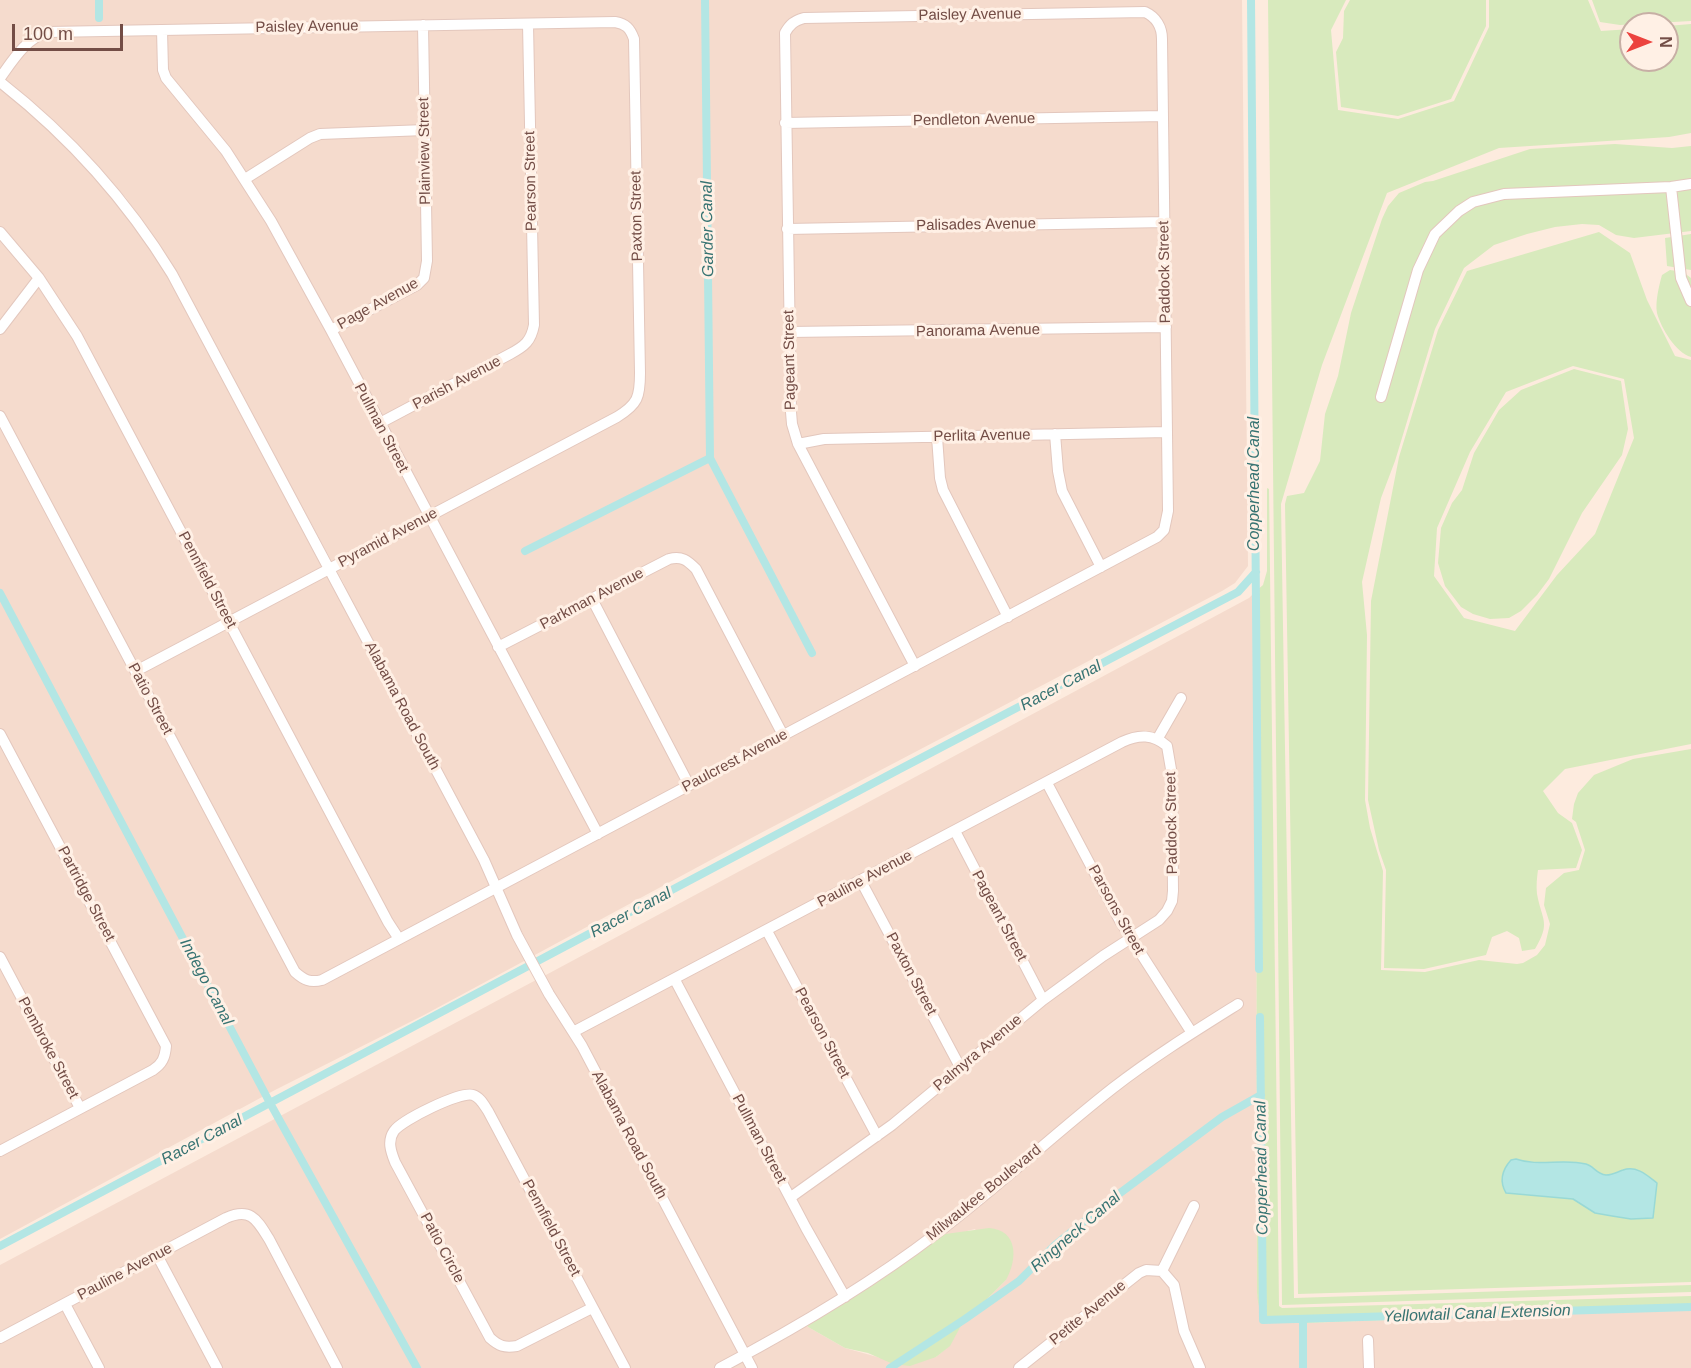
<!DOCTYPE html>
<style>
body{margin:0}
#map{position:relative;width:1691px;height:1368px;overflow:hidden;background:#fdebde;font-family:Arial,sans-serif}
canvas{display:block}
.north{position:absolute;left:1619px;top:12px;width:60px;height:60px;box-sizing:border-box;background:#fff0e5;border:2px solid #c7afa5;border-radius:50%;rotate:90deg;font-size:16px;font-weight:700;line-height:24px;text-align:center;color:#734d46}
.north::after{content:'';display:block;margin:auto;width:21px;height:27px;background:#ec433e;clip-path:polygon(50% 0,100% 100%,50% 72%,0 100%)}
.scale{position:absolute;left:12px;top:24px;width:111px;height:27px;box-sizing:border-box;border:3px solid #734d46;border-top:0;padding-left:8px;font-size:18px;line-height:21px;white-space:nowrap;color:#734d46;-webkit-text-stroke:4px #fff0e5;paint-order:stroke}
</style>
<div id="map">
<canvas width="1691" height="1368"></canvas>
<div class="north">N</div>
<div class="scale">100 m</div>
</div>
<script>
const ctx = document.querySelector('canvas').getContext('2d');
ctx.lineJoin = 'round';
function paint(path, color) { ctx.fillStyle = color; ctx.fill(path, 'evenodd'); }
function stroke(path, color, width, dash) { ctx.strokeStyle = color; ctx.lineWidth = width; ctx.lineCap = dash ? 'butt' : 'round'; ctx.setLineDash(dash || []); ctx.stroke(path); }
function label(font, color, halo, rows, align = 'center') {
  ctx.font = font + ' Arial,sans-serif'; ctx.lineWidth = 6; ctx.setLineDash([]); ctx.textBaseline = 'middle'; ctx.strokeStyle = halo; ctx.fillStyle = color; for (const [text, x, y, turn = 0] of rows) {
    ctx.save(); ctx.translate(x, y); ctx.rotate((+turn || 0) * Math.PI / 180); ctx.textAlign = isNaN(turn) ? turn : align; if (halo) ctx.strokeText(text, 0, 0); ctx.fillText(text, 0, 0); ctx.restore();
  }
}
paint(new Path2D(`
 M0 0H1242L1248 566 1235 583 1222 591 757 835 533 956 358 616 343 582 161 247 126 198 99 167 53 120 0 77Z
 M0 87 47 126 119 203 168 275 480 862 526 960 424 1015 275 1090 0 1239Z
 M1256 591 1257 1293 1262 1316 1270 1321 1304 1323 1691 1309V1368H757L544 976 1249 598ZM975 1229 1006 1280 962 1324 949 1346 936 1357 881 1358 845 1348 808 1327 804 1323 967 1231Z
 M536 980 578 1048 747 1368H0V1265Z`), '#f5dbcd');
paint(new Path2D(`
 M1268 0H1346L1331 30 1338 110 1398 119 1454 101 1489 27V0H1588L1601 31 1631 29V60H1667V26L1691 24V133L1669 137 1499 148 1387 193 1322 365 1281 504 1294 1298 1691 1285V1292L1282 1305Z
 M1350 0H1486V26L1451 99 1398 116 1341 107 1336 52 1343 38 1344 11Z
 M1592 0H1691V21L1620 25 1600 22Z
 M1615 144 1672 148 1691 146V231L1634 238 1616 235 1599 225 1582 224 1555 227 1527 234 1494 245 1464 268 1435 329 1395 461 1381 498 1362 582 1367 635 1365 800 1370 828 1383 871 1381 970 1425 972 1479 960 1517 964 1523 963 1537 955 1545 945 1550 924 1544 905 1546 888 1564 873 1579 870 1585 850 1576 822 1572 819 1574 804 1578 793 1594 775 1633 759 1691 749V1282L1298 1294 1285 504 1287 496 1304 493 1320 461 1325 414 1338 376 1351 313 1382 219 1388 206 1399 193 1425 182 1433 181 1530 149Z
 M1599 232 1630 253 1647 300 1675 356 1691 360V744L1565 769 1543 791 1558 813 1572 823 1582 850 1576 868 1538 870C1537 877 1536 886 1537 894 1542 921 1551 922 1535 949L1522 951 1519 938 1507 931 1492 937 1486 955 1424 969 1384 968 1386 870 1379 850 1368 800 1371 601 1399 457 1438 330 1467 271ZM1573 366 1624 379 1634 438 1595 534 1557 575 1515 631 1464 618 1434 576 1437 528 1470 452 1506 392Z
 M1691 234V270L1667 266 1665 238Z
 M1670 270 1683 272 1691 278V357C1676 353 1661 328 1657 313 1655 302 1659 286 1662 275Z
 M1574 369 1621 381 1628 429 1622 455 1582 513 1549 579 1537 595 1521 611 1509 618 1490 619 1473 614 1461 607 1445 586 1438 563 1441 528 1452 503 1462 490 1474 453 1499 410 1521 390Z
 M1267 488 1269 489 1279 1306 1282 1308 1691 1296V1309L1304 1323C1274 1322 1260 1329 1257 1293L1256 591 1263 585 1267 571Z
 M989 1228C1018 1230 1018 1259 1006 1280L962 1324 950 1346 936 1357 910 1366 893 1364 868 1353 845 1348 808 1327 804 1322 938 1235Z`), '#d8eabd');
const water = new Path2D(`
 M1516 1159C1538 1167 1563 1158 1586 1164 1594 1166 1596 1174 1606 1175 1613 1175 1617 1172 1623 1170 1636 1165 1647 1175 1657 1183L1653 1218 1631 1219 1612 1216 1595 1213 1573 1199 1506 1193C1499 1181 1502 1170 1511 1160Z`);
paint(water, '#b3e6e4');
stroke(water, '#99d9d6', 1.5);
stroke(new Path2D(`
 M99 0V18
 M705 0 710 458 812 653
 M1251 0 1259 969
 M525 551 710 458
 M0 593 270 1103 417 1368
 M1260 1017 1263 1320 1691 1307
 M0 1246 900 769 1238 592 1256 572
 M1303 1319V1368
 M890 1368 965 1319 1019 1281 1055 1245 1112 1199 1222 1117 1261 1095`), '#b3e6e4', 8);
const minor = new Path2D(`
 M162 30 163 70 166 78 226 151 271 221 331 330 598 834
 M0 78C13 60 26 38 48 32L615 22C626 24 630 28 634 39L640 373C640 397 638 404 617 417L136 671
 M0 82C69 136 126 199 172 274L484 860 517 935 549 994 582 1046 752 1368
 M785 123 1163 116
 M245 179 310 138 320 134 425 130
 M1671 187 1681 278 1691 301
 M787 229 1165 222
 M0 232 39 278 77 336 388 922 399 939
 M0 329 39 278
 M331 330 417 285 424 278 427 261 423 25
 M789 332 1166 327
 M1381 397 1418 270 1435 234 1459 211 1473 202 1504 194 1671 187 1691 184
 M0 416 295 972C304 980 310 983 322 980L1157 537 1164 530 1168 511 1162 39C1162 27 1156 17 1145 12L804 18C794 21 790 24 785 33L791 412 792 424 798 444 915 666
 M380 423 510 354C525 346 531 341 534 325L528 24
 M1055 434 1058 471 1062 491 1101 567
 M937 437 940 478 943 490 1008 617
 M798 444 824 439 1167 432
 M592 599 689 785
 M498 647 669 559C682 556 687 560 696 569L783 735
 M0 734 166 1046C165 1058 162 1064 153 1070L0 1151
 M1158 738 1181 698
 M1047 783 1120 921 1192 1033
 M955 831 1043 1000
 M861 881 960 1067
 M767 931 877 1136
 M0 957 80 1108
 M675 980 806 1228 845 1297
 M573 1032 1122 742C1139 734 1153 734 1167 746L1172 775 1173 891 1172 901 1167 911 1159 920 1103 956 1043 1000 892 1125 791 1197
 M157 1255 217 1368
 M1162 1271 1174 1285 1184 1331 1200 1368
 M1162 1271 1194 1206
 M65 1304 99 1368
 M592 1308 517 1346C504 1348 499 1346 490 1338L395 1162C391 1152 387 1141 394 1131 402 1120 460 1091 473 1095 480 1097 484 1105 488 1111L625 1368
 M0 1338 226 1218C251 1207 257 1220 269 1239L337 1368
 M1368 1340 1369 1368
 M720 1368C796 1328 869 1285 937 1233 998 1187 1053 1135 1113 1088 1153 1057 1195 1031 1238 1004
 M1019 1368 1139 1273 1146 1270 1162 1271`);
stroke(minor, '#e3c7bd', 12);
stroke(minor, '#fff', 10);
label('15px', '#734d46', '#fff0e5', [
 ["Paisley Avenue",970,15,-1],
 ["Paisley Avenue",307,27,-1],
 ["Pendleton Avenue",974,120,-1],
 ["Plainview Street",425,151,-91],
 ["Pearson Street",531,181,-91],
 ["Paxton Street",637,216,-91],
 ["Palisades Avenue",976,225,-1],
 ["Paddock Street",1165,272,-91],
 ["Page Avenue",378,304,-29],
 ["Panorama Avenue",978,331,-1],
 ["Pageant Street",790,360,-91],
 ["Parish Avenue",457,383,-28],
 ["Pullman Street",381,428,62],
 ["Perlita Avenue",982,436,-1],
 ["Pyramid Avenue",388,538,-28],
 ["Pennfield Street",207,580,62],
 ["Parkman Avenue",592,599,-28],
 ["Patio Street",150,699,62],
 ["Alabama Road South",402,706,62],
 ["Paulcrest Avenue",735,761,-28],
 ["Paddock Street",1172,823,-91],
 ["Pauline Avenue",865,879,-28],
 ["Partridge Street",86,894,62],
 ["Parsons Street",1116,910,61],
 ["Pageant Street",999,916,62],
 ["Paxton Street",911,974,62],
 ["Pearson Street",822,1033,62],
 ["Pembroke Street",48,1048,62],
 ["Palmyra Avenue",978,1053,-40],
 ["Alabama Road South",629,1135,62],
 ["Pullman Street",759,1139,62],
 ["Milwaukee Boulevard",984,1193,-39],
 ["Pennfield Street",551,1228,62],
 ["Patio Circle",442,1248,62],
 ["Pauline Avenue",125,1272,-28],
 ["Petite Avenue",1088,1313,-39]
]);
label('italic 16px', '#377372', '#fff0e5', [
 ["Garder Canal",708,229,-91],
 ["Copperhead Canal",1255,484,-90],
 ["Racer Canal",1061,686,-28],
 ["Racer Canal",631,913,-28],
 ["Indego Canal",206,982,62],
 ["Racer Canal",202,1140,-28],
 ["Copperhead Canal",1262,1168,-91],
 ["Ringneck Canal",1076,1232,-41],
 ["Yellowtail Canal Extension",1477,1314,-2]
]);
</script>
